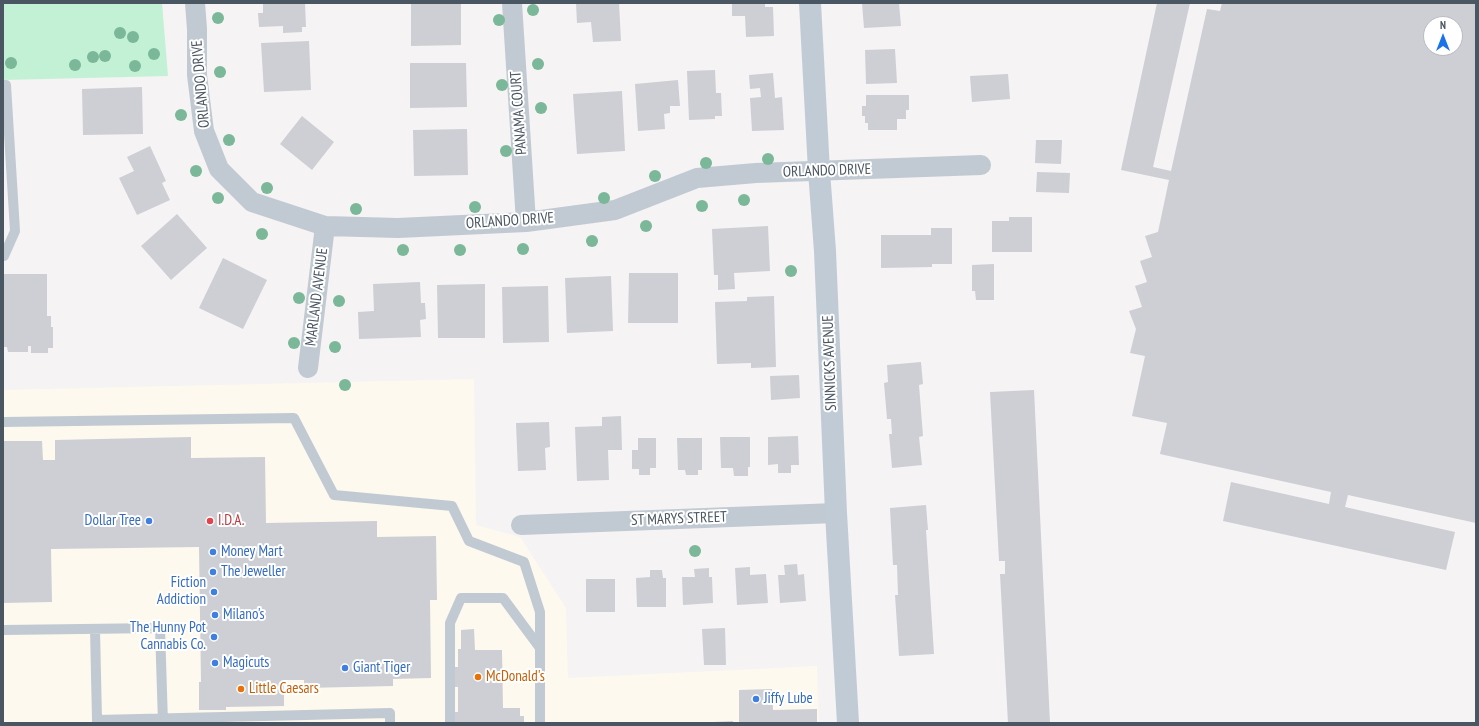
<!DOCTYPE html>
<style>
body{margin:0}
#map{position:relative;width:1479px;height:726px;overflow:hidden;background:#f5f3f3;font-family:"PT Sans Narrow",sans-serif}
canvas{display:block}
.frame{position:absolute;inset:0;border:4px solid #4a5661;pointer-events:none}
.north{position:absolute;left:1423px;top:16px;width:40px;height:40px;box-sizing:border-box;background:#fff;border:1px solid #b7bbc0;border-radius:50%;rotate:0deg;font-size:11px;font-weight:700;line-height:16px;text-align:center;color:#4a5661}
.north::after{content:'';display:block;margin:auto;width:14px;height:18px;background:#1a73e8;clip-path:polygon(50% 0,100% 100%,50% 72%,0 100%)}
</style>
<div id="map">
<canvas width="1479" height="726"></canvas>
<div class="frame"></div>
<div class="north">N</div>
</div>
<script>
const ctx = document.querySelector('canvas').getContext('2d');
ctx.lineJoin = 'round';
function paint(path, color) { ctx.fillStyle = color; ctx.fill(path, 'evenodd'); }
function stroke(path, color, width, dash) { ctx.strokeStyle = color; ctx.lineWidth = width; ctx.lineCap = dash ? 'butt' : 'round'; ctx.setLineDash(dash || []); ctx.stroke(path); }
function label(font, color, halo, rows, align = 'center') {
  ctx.font = font + ' "PT Sans Narrow",sans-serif'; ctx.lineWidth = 4; ctx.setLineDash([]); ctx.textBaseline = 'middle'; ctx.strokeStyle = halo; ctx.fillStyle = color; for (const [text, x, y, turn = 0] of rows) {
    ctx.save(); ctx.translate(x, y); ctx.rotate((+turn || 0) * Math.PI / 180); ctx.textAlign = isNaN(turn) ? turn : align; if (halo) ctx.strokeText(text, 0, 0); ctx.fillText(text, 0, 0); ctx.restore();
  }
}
paint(new Path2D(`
 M474 379 476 525 520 537 566 608 568 678 817 666 819 723H3V390Z`), '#fdf9ef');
paint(new Path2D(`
 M3 3H162L168 76 3 80Z`), '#c3f1d5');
paint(new Path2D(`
 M263 3H305L306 27H302V32L283 33V26L259 27 258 13H263Z
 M411 3H461V45L411 46Z
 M576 3H619L621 41 593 42 591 22 577 23Z
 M732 3H765V7H773L774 36 746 37 745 16H732Z
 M862 3H899L901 26 864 28Z
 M1157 3H1190L1153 167 1171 171 1207 9 1220 11 1222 3H1476V523L1348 495 1345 507 1455 532 1446 570 1223 521 1231 482 1329 504 1331 492 1160 454 1167 423 1132 416 1145 356 1130 353 1136 329 1129 311 1142 307 1135 286 1147 282 1140 261 1152 257 1145 236 1158 232 1169 180 1121 170ZM1431 24H1455V48H1431Z
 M309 41 311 90 264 92 261 43Z
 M895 49 897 83 866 84 865 50Z
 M410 63H466L467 107 410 108Z
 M715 70 716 93H721L722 116H715V119L689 120 687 71Z
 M773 73 775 98 782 97 784 130 752 131 750 98 761 97 760 88 750 89 749 75Z
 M1008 74 1010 99 972 102 970 76Z
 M678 80 680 106H670V113L664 114 665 129 638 131 635 84Z
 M142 87 143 134 83 135 82 89Z
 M622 91 625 151 577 154 573 94Z
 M866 95H909V110H906V119H897V130H868V123H865V116H862V106H866Z
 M302 116 334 142 312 170 280 144Z
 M467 129 468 175 414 176 413 130Z
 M1036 140H1062L1061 164 1035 163Z
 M150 146 166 181 162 183 170 200 137 215 119 178 134 171 127 157Z
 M1037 172 1070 173 1069 193 1036 192Z
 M177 214 207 248 171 280 141 246Z
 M1009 217H1032V252H992V221H1009Z
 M768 226 770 271 734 273 735 289 718 290V275H714L712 229Z
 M931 228H952V264H932V267L881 268V235H931Z
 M223 258 267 280 243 329 199 308Z
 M994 264V300H976L975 291H972V265Z
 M629 273H678V323H628Z
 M3 274H47V316H51V327H53V348H48V353H31V346H28V352H8L7 347H3Z
 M611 276 613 331 567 333 565 278Z
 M420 282 421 303H425L426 319 420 320 421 337 359 339 358 312 374 311 373 284Z
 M485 284V338H438L437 285Z
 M548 286 549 342 503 343 502 287Z
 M774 296 776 367 751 368V363L717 364 715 302 747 301V297Z
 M921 362 923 384 919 385 923 436 919 437 922 465 892 468 889 434H892L891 419H887L884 383 888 382 887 365Z
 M799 375 800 398 771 400 770 376Z
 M1034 390 1050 723H1008L1000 574H1005V561H999L990 392Z
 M621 416 622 450H608L609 480 577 481 575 427 602 426V417Z
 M549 422 550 447 545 448 546 470 518 471 516 423Z
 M798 436 799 465H791V473H778V464L768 465V437Z
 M191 437V458L265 457 266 523 377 521V537L436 536 437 600H430L431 678 393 679V686L304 688V680H284V706L226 707V710H199V682H201L199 547 51 549 52 602 3 603V441H42L43 460H55V440Z
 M720 437H750V467H748V476H734L733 468H721Z
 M638 438H656V468H650V475H639V469H632V450H638Z
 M677 438H702V470H698V475H686L685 470H678Z
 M926 505 928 530H926L934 654 899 656 895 595H898L897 565H893L890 508Z
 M797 564 798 575 804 574 806 601 780 603 778 575H785L784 565Z
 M750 567V575L766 574 768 603 737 605 735 568Z
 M709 568V577H712L713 603 683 605 682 577H695L694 569Z
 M650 570H662L663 578H666V607H637L636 578 650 577Z
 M586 579H615V612H586Z
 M725 628 726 665H704L702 629Z
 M474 629 475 650H502L503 708H520V716H524V723H454V712H458V687H454V667H458V649H461V630Z
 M772 689 773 710 817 709V723H739V690Z
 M733 721V723H713V722Z`), '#cdcfd5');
stroke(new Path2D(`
 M3 85H6L15 231 4 256H3
 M3 422 294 418 334 495 452 506 469 541 524 562 540 612V723
 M95 629 97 720
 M3 630 160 628 163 723
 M97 723V720L390 713V723
 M450 723V623L461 598H503L540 648`), '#c1cad2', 10);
stroke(new Path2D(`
 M195 3 197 29V75L204 131 219 169 252 202 325 226 398 228 526 222 615 210 697 178 756 173 981 165
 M512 3 526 222
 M308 368 325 226
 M521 525 836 513`), '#c1cad2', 20);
stroke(new Path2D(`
 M810 3 819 171 825 251 836 513 848 723`), '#c1cbd6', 22);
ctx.fillStyle = '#7bb799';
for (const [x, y] of [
 [533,10],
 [218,18],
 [499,20],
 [120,33],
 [133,37],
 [154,54],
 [105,56],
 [93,57],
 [11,63],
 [538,64],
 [75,65],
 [135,66],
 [220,72],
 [502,85],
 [541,108],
 [181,115],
 [229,140],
 [506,151],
 [768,159],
 [706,163],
 [196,171],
 [655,176],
 [267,188],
 [218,198],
 [604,198],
 [744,200],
 [702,206],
 [475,207],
 [356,209],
 [646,226],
 [262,234],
 [592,241],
 [523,249],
 [403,250],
 [460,250],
 [791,271],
 [299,298],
 [339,301],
 [294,343],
 [335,347],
 [345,385],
 [695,551]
]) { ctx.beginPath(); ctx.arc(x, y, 6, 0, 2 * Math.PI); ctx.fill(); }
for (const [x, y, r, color] of [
 [149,521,4,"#3f7fe0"],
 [210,521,4,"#e0444e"],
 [213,552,4,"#3f7fe0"],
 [213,572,4,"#3f7fe0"],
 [214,592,4,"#3f7fe0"],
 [215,615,4,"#3f7fe0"],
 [214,637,4,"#3f7fe0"],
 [215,663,4,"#3f7fe0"],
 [345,668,4,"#3f7fe0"],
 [478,677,4,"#e8710a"],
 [241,689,4,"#e8710a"],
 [756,699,4,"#3f7fe0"]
]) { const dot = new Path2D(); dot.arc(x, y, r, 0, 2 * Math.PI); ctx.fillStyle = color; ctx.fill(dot); stroke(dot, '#fff', 1.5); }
label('15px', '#4a5661', '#fff', [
 ["ORLANDO DRIVE",201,84,-95],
 ["PANAMA COURT",519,113,-94],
 ["ORLANDO DRIVE",827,171,-2],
 ["ORLANDO DRIVE",510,221,-4],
 ["MARLAND AVENUE",317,297,-83],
 ["SINNICKS AVENUE",830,363,-92],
 ["ST MARYS STREET",679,519,-2]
]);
label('15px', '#366cbe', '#fff', [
 ["Dollar Tree",141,521,"right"],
 ["Money Mart",221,552],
 ["The Jeweller",221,572],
 ["Fiction",206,583,"right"],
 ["Addiction",206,600,"right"],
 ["Milano's",223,615],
 ["The Hunny Pot",206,628,"right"],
 ["Cannabis Co.",206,645,"right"],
 ["Magicuts",223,663],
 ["Giant Tiger",353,668],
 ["Jiffy Lube",764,699]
], 'left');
label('15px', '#be3a42', '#fff', [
 ["I.D.A.",218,521]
], 'left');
label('15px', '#c56008', '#fff', [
 ["McDonald's",486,677],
 ["Little Caesars",249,689]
], 'left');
</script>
